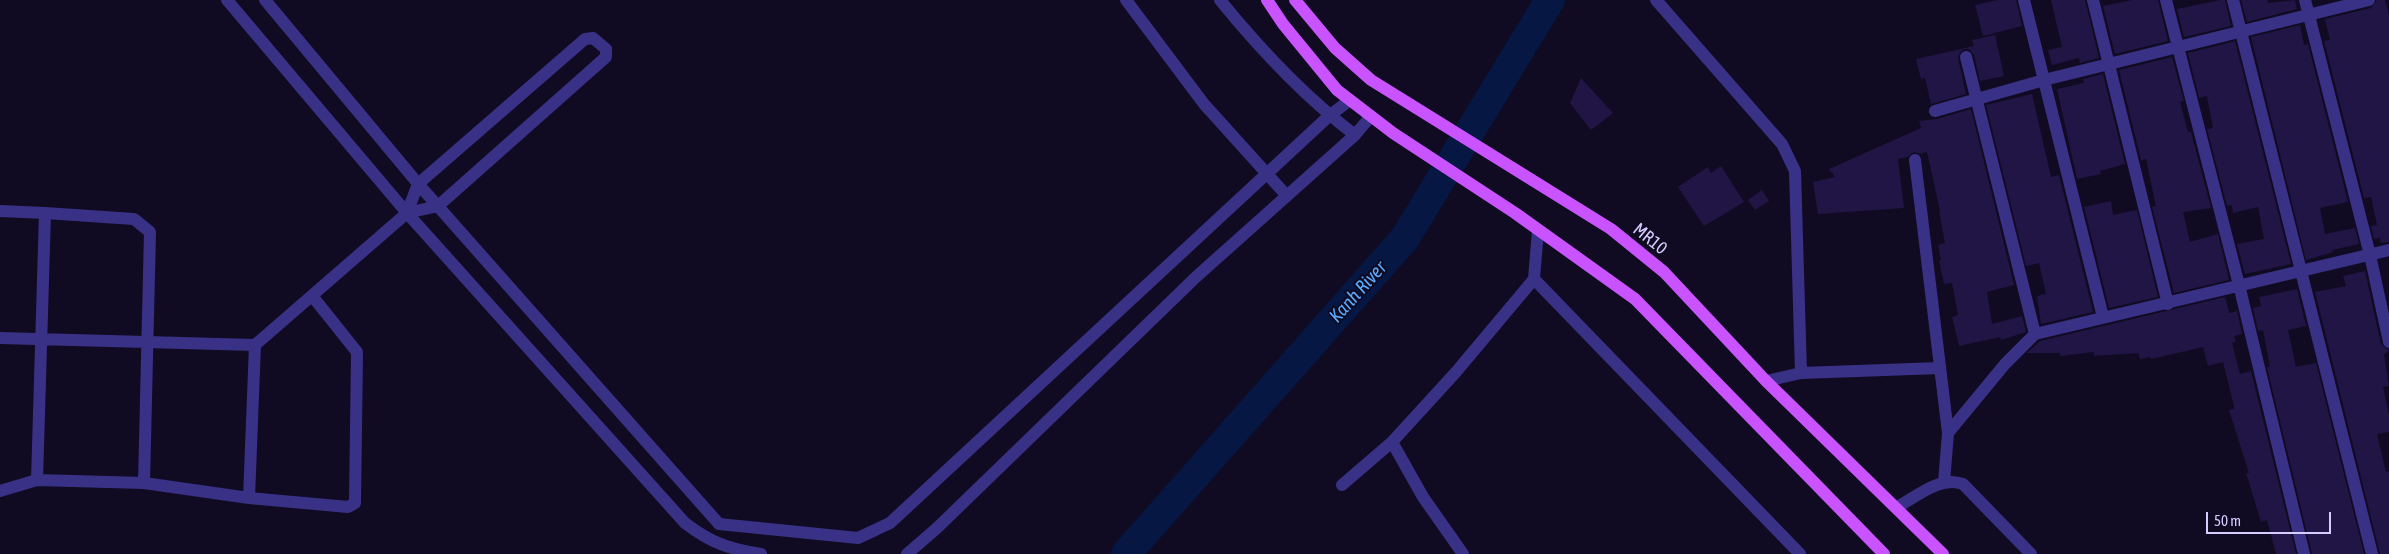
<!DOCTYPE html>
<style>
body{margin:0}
#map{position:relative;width:2389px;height:554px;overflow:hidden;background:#100b22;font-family:"Asap Condensed",sans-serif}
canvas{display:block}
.scale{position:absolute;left:2206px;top:512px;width:125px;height:22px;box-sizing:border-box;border:2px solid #d5ccff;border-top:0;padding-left:6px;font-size:15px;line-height:18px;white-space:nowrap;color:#d5ccff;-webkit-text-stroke:4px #100b22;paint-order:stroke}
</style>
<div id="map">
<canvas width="2389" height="554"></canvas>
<div class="scale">50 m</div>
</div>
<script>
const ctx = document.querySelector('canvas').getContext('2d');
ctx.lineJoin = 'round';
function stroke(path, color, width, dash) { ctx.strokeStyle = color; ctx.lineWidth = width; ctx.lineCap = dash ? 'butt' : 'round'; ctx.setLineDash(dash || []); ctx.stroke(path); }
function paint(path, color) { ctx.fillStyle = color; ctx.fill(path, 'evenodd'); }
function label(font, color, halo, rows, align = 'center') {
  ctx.font = font + ' "Asap Condensed",sans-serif'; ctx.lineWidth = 4; ctx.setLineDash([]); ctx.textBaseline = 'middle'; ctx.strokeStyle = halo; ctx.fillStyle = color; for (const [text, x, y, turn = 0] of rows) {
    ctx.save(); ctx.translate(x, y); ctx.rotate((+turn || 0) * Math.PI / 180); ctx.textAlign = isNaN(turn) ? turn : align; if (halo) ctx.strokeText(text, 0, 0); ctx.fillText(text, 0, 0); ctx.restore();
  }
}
stroke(new Path2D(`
 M1126 554 1405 238 1550 0`), '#051742', 30);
paint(new Path2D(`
 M1998 0H2016L2022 26 1983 36 1975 5Z
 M2051 0H2085L2099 58 2080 63 2079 58 2052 65 2048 50 2062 47Z
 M2132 0H2158L2168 41 2115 54 2103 6Z
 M2220 0H2225L2231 26 2184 37 2177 9Z
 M2241 0H2267L2268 3 2295 0 2297 9 2247 22Z
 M2377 0H2385L2389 16V242L2381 243 2380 238 2374 239 2371 226 2377 225 2371 197 2364 198 2324 41 2330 40 2325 19 2371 8Z
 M2300 25 2304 45 2308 44 2348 202 2320 208 2325 234 2355 228 2359 244 2332 250 2333 252 2306 260 2251 37Z
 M1995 35 2004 76 1980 81 1974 55 1969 49H1964L1960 52 1958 58 1966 94 1931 104 1925 78 1921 79 1916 59 1974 46 1972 40Z
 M2235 41 2291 264 2245 274 2237 244 2264 239 2258 207 2233 213 2232 205 2227 206 2207 129 2213 128 2207 96 2199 98 2188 53Z
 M2172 57 2184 101 2180 102 2188 132H2191L2211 208 2183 212 2190 242 2218 234 2229 280 2174 293 2152 207 2156 206 2146 159 2141 160 2119 70Z
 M2103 74 2125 164 2100 171 2101 174 2077 179 2057 89 2084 83 2083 79Z
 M1581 78 1613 113 1591 130 1570 103Z
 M2032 94 2051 177 2059 175 2093 312 2041 324 2037 296 2046 294 2039 263 2026 266 1986 105Z
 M1971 109 2014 285 1987 292 1992 324 2022 316 2026 332 2001 340 2000 337 1959 346 1952 317 1958 315 1952 283 1944 284 1939 261 1941 260 1938 245 1945 243 1939 211H1940L1927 152 1920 154 1914 152 1907 157 1898 159 1904 208 1818 214 1813 182 1835 177 1829 169 1921 128 1919 121 1937 119Z
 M1721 166 1744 202 1704 226 1678 187 1708 167 1711 173Z
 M1762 190 1769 201 1755 210 1748 200Z
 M2111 201 2113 215 2137 210 2158 297 2109 308 2084 207Z
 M2365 271 2381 344 2389 351 2384 354 2389 386 2383 387 2389 415V432L2377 434 2386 472 2389 471V554H2380L2315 292 2346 286 2343 276Z
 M2297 289 2306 326 2288 330 2296 367 2316 363 2364 554H2312L2267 367H2270L2263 330 2258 331 2253 308 2261 306 2259 297Z
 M2225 297 2229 313 2237 311 2242 334 2234 336 2236 342 2232 343 2240 374 2251 371 2296 554H2276L2267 520 2261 522 2246 473H2249L2229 410 2234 409V406L2223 362 2208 366 2203 347 2151 359 2150 357 2140 359 2138 353 2094 356V352L2060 356V353H2027L2040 341Z`), '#211545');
stroke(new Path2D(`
 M227 0 407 213 685 523C711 543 729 549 761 554
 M265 0 420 186 719 524 858 538 890 523 1329 116 1350 100
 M1126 0 1204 104 1287 196
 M1220 0C1259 48 1305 97 1355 135
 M1656 0 1782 144 1795 171 1801 373
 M2024 0 2103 317
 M2093 0 2168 304
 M2166 0 2239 285 2304 554
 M2233 0 2372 554
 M2305 0 2370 255 2389 342
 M1966 57 2035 334
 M1935 111 2044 80 2369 0
 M1915 160 1948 433
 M0 211 45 213
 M1538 230 1534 279 1800 554
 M0 338 255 345 407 213 418 184 585 39 593 38 606 49V57L438 206 407 213
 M1766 381 1801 373 1940 368
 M1392 442 1423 497 1463 554
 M37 480 45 213 134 219 150 232 144 483
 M1944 482 1948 433 2005 364 2035 334 2389 250
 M1342 485 1392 442 1456 372 1534 279
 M0 491 37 480 144 483 249 498 348 507 355 503 357 352 313 297
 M249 498 255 345
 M1897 507C1916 497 1941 475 1963 484L2031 554
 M907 554 937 528 1196 277 1355 135 1371 116`), '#393186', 12);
stroke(new Path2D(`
 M1267 0 1283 24 1337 90 1393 133 1515 213 1635 299 1884 554
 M1295 0 1335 48 1371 80 1611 229 1664 272 1766 381 1943 554`), '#c853ff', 12);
label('18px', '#d5ccff', '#100b22', [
 ["MR10",1650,239,39]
]);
label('italic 19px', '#5aaaff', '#100b22', [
 ["Kanh River",1358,292,-48]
]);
</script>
